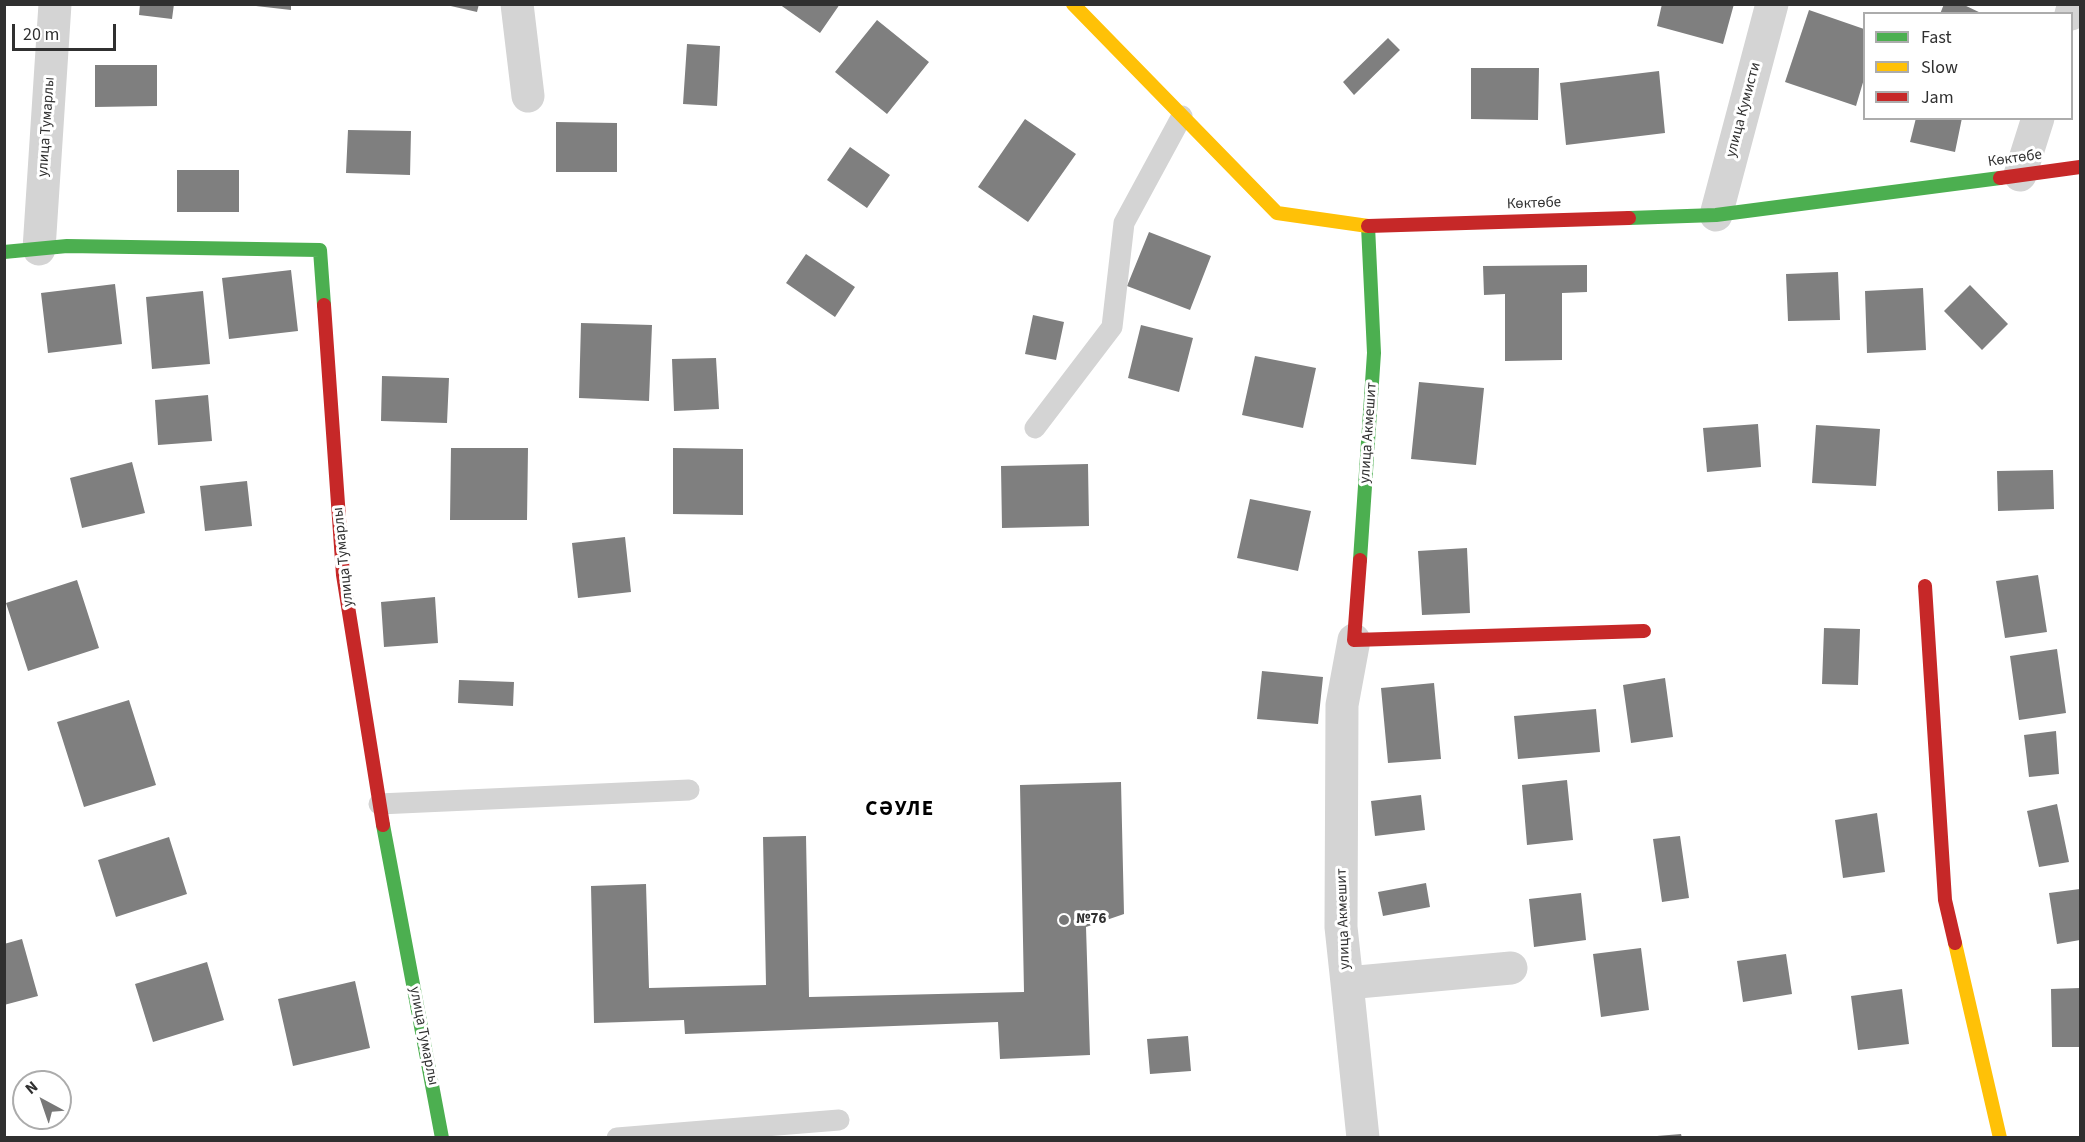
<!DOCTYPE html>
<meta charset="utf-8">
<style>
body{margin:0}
#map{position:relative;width:2085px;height:1142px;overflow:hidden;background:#fff;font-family:"Source Sans 3",sans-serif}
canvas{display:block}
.frame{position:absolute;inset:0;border:6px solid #303030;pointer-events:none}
.legend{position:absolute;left:1863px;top:12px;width:210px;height:108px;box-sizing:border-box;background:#fff;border:2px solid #acacac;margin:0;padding:8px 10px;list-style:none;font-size:18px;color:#303030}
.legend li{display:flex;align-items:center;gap:12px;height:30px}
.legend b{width:30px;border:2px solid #acacac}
.north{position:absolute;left:12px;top:1070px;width:60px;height:60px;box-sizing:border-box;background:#fff;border:2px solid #acacac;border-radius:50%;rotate:320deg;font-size:16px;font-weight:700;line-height:24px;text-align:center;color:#303030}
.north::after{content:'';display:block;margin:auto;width:21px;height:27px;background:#787878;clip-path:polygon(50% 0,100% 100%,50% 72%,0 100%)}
.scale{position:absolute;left:12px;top:24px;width:104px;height:27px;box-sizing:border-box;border:3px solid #303030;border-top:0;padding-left:8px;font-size:18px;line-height:21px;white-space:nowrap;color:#303030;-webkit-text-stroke:4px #fff;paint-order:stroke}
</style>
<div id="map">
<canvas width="2085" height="1142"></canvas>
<div class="frame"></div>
<ul class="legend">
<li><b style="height:8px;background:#4caf50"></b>Fast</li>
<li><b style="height:8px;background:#ffc107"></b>Slow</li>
<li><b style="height:8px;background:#c62828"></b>Jam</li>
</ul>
<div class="north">N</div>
<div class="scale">20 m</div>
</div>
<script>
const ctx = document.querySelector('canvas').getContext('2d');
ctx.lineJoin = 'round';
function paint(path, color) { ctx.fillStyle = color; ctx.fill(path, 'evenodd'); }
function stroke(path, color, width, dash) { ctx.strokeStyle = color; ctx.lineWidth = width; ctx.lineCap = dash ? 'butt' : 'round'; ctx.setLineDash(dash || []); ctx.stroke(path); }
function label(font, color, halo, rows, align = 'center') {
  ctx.font = font + ' "Source Sans 3",sans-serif'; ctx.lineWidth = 6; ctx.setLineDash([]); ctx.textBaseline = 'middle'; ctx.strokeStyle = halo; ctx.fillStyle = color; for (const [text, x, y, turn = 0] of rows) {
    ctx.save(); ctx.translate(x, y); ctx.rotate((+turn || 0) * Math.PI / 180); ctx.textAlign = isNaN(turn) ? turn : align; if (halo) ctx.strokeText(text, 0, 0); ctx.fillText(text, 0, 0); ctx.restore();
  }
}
paint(new Path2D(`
 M140 4H174L172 19 139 15Z
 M256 4H291V10L256 6Z
 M442 4H479L477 12Z
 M779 4H840L820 33Z
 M1662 4H1734L1723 44 1657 26Z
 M1944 4H1962L1983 14H1940Z
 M1809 10 1864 29V79L1856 106 1785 82Z
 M877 20 929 62 887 114 835 72Z
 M1388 38 1400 50 1354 95 1343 82Z
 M687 44 720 46 717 106 683 104Z
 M95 65H157V106L95 107Z
 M1471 68H1539L1538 120 1471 119Z
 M1659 71 1665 133 1566 145 1560 83Z
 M1916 118H1962L1955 152 1910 142Z
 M1025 119 1076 154 1028 222 978 187Z
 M556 122 617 123V172H556Z
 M348 130 411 131 410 175 346 173Z
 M850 147 890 175 867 208 827 180Z
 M177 170H239V212H177Z
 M1149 232 1211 256 1190 310 1127 286Z
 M806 254 855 287 835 317 786 283Z
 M1587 265V292L1562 293V360L1505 361V294L1484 295 1483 266Z
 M291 270 298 331 229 339 222 278Z
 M1838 272 1840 320 1788 321 1786 274Z
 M115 284 122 344 48 353 41 293Z
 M1970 285 2008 324 1982 350 1944 311Z
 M1923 288 1926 350 1867 353 1865 291Z
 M203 291 210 364 152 369 146 297Z
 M1033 315 1064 322 1056 360 1025 354Z
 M581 323 652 325 649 401 579 398Z
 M1141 325 1193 338 1179 392 1128 378Z
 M1255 356 1316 368 1303 428 1242 415Z
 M716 358 719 409 674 411 672 359Z
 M382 376 449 378 447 423 381 421Z
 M1419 382 1484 388 1476 465 1411 459Z
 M208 395 212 441 158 445 155 400Z
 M1758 424 1761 467 1707 472 1703 428Z
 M1816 425 1880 429 1876 486 1812 483Z
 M451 448H528L527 520H450Z
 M673 448 743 449V515L673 514Z
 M132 462 145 513 82 528 70 478Z
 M1088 464 1089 526 1002 528 1001 466Z
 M2053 470 2054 509 1998 511 1997 471Z
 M247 481 252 526 205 531 200 486Z
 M1250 499 1311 511 1298 571 1237 558Z
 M625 537 631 592 578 598 572 543Z
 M1467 548 1470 613 1422 615 1418 551Z
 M2038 575 2047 632 2005 638 1996 581Z
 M77 580 99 648 28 671 6 603Z
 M435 597 438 643 384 647 381 602Z
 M1824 628 1860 629 1858 685 1822 684Z
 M2057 649 2066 713 2019 720 2010 656Z
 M1262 671 1323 677 1318 724 1257 719Z
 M1665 678 1673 737 1631 743 1623 685Z
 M459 680 514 682 513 706 458 703Z
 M1434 683 1441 759 1388 763 1381 688Z
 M129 700 156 785 84 807 57 722Z
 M1596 709 1600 752 1518 759 1514 716Z
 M2056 731 2059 774 2029 777 2024 735Z
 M1567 780 1573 840 1527 845 1522 785Z
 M1121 782 1124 914 1086 927 1090 1055 1000 1059 998 1022 685 1034 684 1020 594 1023 591 886 646 884 649 988 766 985 763 837 806 836 809 997 1024 992 1020 785Z
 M1421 795 1425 830 1375 836 1371 801Z
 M2057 804 2069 862 2039 867 2027 811Z
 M1877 813 1885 872 1843 878 1835 820Z
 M1680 836 1689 898 1662 902 1653 839Z
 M169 837 187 894 116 917 98 860Z
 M1426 883 1430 907 1383 916 1378 892Z
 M2080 889V940L2057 944 2049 893Z
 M1581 893 1586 940 1534 947 1529 899Z
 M22 939 38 996 4 1005V944Z
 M1641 948 1649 1010 1601 1017 1593 954Z
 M1786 954 1792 994 1743 1002 1737 961Z
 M207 962 224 1020 153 1042 135 984Z
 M355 981 370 1048 293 1066 278 999Z
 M2080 988V1047H2052L2051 989Z
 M1902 989 1909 1044 1858 1050 1851 996Z
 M1188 1036 1191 1071 1150 1074 1147 1039Z
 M1681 1134 1682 1138H1657V1136Z`), '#7f7f7f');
stroke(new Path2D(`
 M1035 428 1112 327 1124 223 1182 116
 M379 804 689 790
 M617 1138 839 1120`), '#d4d4d4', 21);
stroke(new Path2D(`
 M517 4 528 96
 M2071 14 2074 4
 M2020 175 2038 118
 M1716 215 1772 4
 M39 249 55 4
 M1354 640 1342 705 1341 927 1347 983 1511 968
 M1347 983 1363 1138`), '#d4d4d4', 33);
stroke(new Path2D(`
 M1629 218 1716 215 2000 178
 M4 252 67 246 320 250 324 305
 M1360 560 1374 353 1368 226
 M383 825 442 1138`), '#4caf50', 14);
stroke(new Path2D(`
 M1073 4 1277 213 1368 226
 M1955 943 2000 1138`), '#ffc107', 14);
stroke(new Path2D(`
 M2000 178 2080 167
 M1368 226 1629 218
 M324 305 343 575 383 825
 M1360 560 1354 640 1644 631
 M1925 586 1945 900 1955 943`), '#c62828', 14);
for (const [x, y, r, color] of [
 [1064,920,6,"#787878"]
]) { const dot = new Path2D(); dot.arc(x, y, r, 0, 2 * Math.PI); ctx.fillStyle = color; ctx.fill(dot); stroke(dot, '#fff', 2); }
label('15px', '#303030', '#fff', [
 ["улица Кумисти",1744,110,-75],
 ["улица Тумарлы",47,127,-86],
 ["Көктөбе",2015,159,-8],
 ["Көктөбе",1534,204,-2],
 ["улица Акмешит",1369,433,-86],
 ["улица Тумарлы",344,557,-96],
 ["улица Акмешит",1344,919,-92],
 ["улица Тумарлы",423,1036,79]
]);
label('bold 15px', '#303030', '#fff', [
 ["№76",1076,920]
], 'left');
ctx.letterSpacing = '1.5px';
label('bold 21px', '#000', '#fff', [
 ["СӘУЛЕ",900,810]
]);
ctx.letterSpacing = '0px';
</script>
